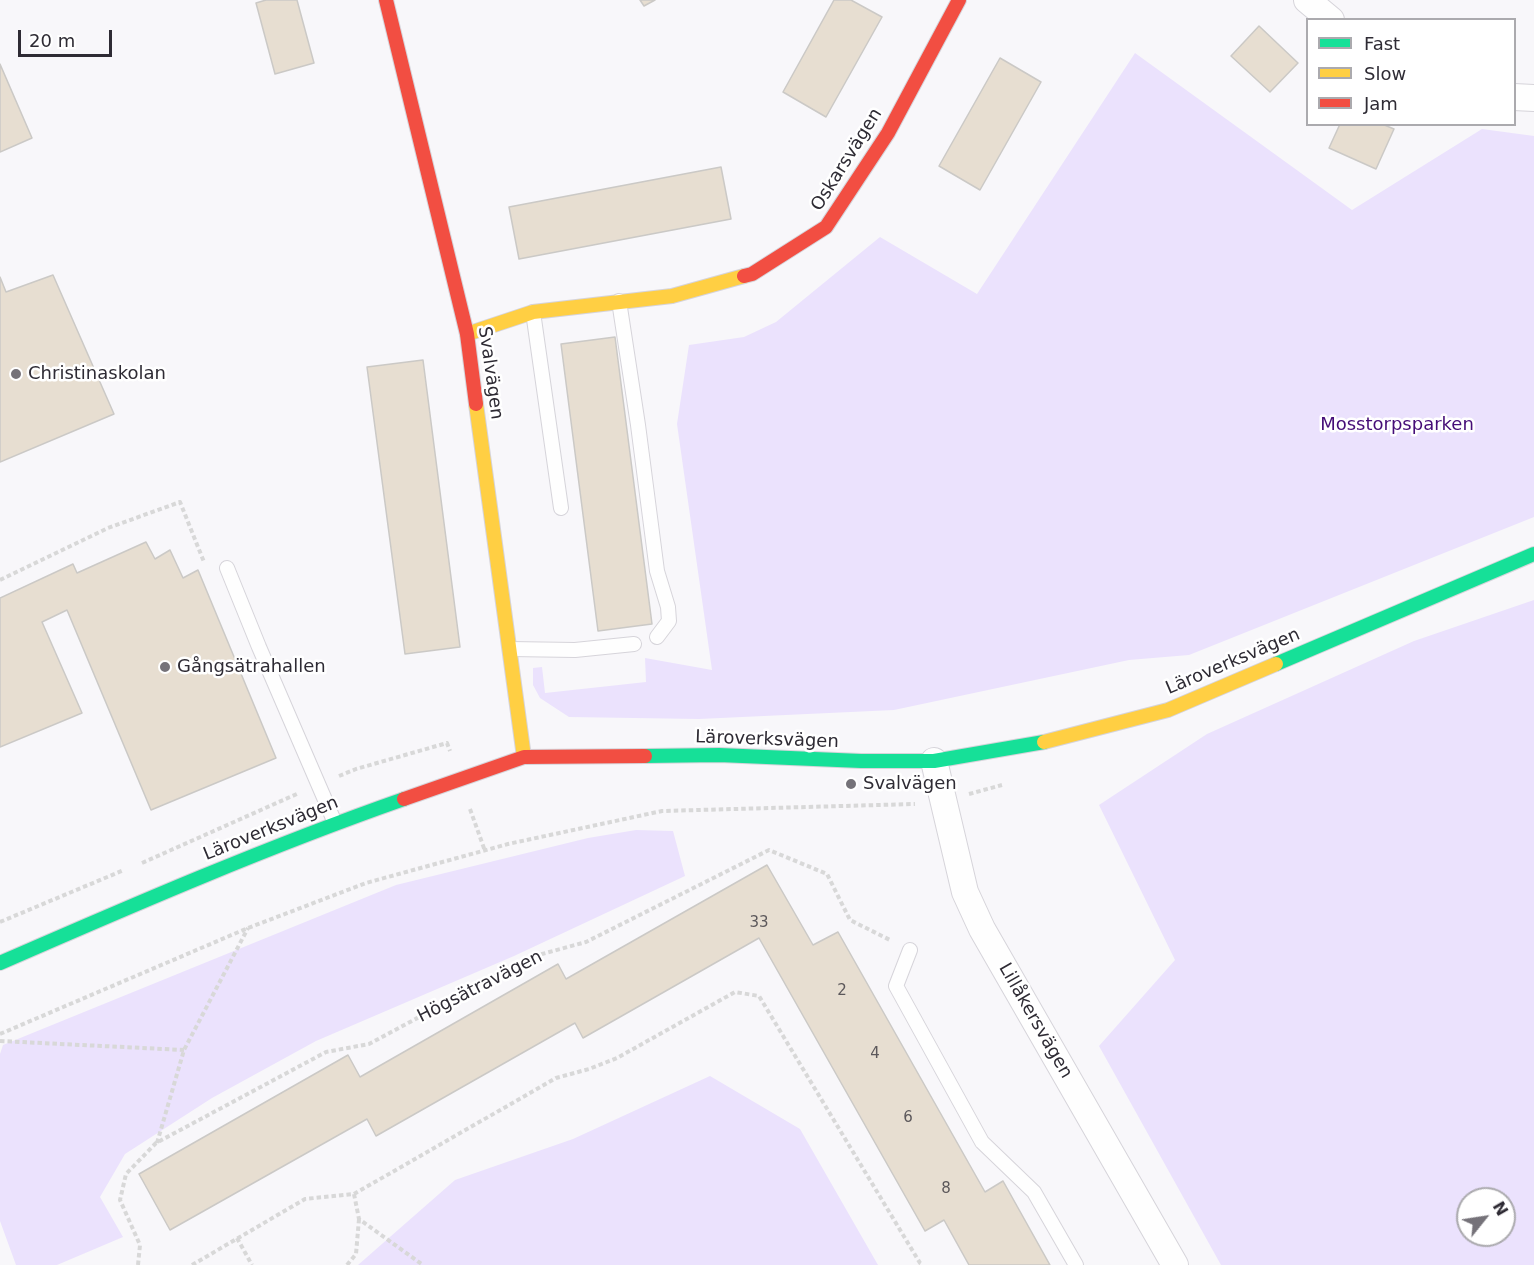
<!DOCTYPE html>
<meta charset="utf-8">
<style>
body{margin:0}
#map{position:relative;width:1534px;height:1265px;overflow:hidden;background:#f8f7fa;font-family:"DejaVu Sans",sans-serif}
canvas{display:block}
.legend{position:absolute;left:1306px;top:18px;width:210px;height:108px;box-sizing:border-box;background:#fff;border:2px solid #abaaae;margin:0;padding:8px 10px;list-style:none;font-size:18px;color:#2e2b34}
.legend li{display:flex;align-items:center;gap:12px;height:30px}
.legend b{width:30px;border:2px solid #abaaae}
.north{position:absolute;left:1456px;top:1187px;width:60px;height:60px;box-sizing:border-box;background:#fff;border:2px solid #abaaae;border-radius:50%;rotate:60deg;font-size:16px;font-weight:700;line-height:24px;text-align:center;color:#2e2b34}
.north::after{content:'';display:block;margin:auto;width:21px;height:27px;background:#757279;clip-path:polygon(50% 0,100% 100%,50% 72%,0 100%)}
.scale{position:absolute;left:18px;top:30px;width:94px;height:27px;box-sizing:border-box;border:3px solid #2e2b34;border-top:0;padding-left:8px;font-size:18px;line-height:21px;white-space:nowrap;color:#2e2b34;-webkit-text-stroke:4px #fff;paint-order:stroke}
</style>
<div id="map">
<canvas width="1534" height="1265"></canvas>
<ul class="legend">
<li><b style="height:8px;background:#16e098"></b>Fast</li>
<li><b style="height:8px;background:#ffcf43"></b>Slow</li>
<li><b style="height:8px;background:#f24e42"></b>Jam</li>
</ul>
<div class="north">N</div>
<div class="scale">20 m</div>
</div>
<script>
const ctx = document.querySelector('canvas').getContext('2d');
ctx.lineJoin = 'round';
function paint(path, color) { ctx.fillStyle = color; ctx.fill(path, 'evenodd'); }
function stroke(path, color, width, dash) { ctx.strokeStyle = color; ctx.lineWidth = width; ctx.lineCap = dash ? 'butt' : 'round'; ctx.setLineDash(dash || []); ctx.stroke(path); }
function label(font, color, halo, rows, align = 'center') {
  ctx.font = font + ' "DejaVu Sans",sans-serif'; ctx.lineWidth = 5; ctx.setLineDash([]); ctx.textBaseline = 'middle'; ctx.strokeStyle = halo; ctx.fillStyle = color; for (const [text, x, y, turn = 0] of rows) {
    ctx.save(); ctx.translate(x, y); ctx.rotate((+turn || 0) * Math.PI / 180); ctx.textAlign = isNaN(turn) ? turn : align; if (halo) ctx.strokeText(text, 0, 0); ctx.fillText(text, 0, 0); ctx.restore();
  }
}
paint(new Path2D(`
 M1135 53 1352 210 1482 129 1534 136V517L1189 655 1129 660 894 710 699 719 569 717 540 698 533 685V668L542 667 545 693 646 682 645 658 712 670 677 424 689 345 744 337 776 322 880 237 977 294Z
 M1534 600V1265H1221L1099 1046 1175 960 1099 805 1207 734 1414 641ZM1468 1199H1504V1235H1468Z
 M636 830 673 831 685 876 514 956 316 1041 212 1098 125 1154 100 1197 123 1237 57 1265H16L0 1221V1054L3 1045 396 885 588 838Z
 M710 1076 800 1129 878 1265H358L455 1180 573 1139Z`), '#ebe2fd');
const building = new Path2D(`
 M266 0H297L314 63 275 74 256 3Z
 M640 0H655L644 6Z
 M834 0H851L882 17 826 117 783 92Z
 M1259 26 1298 63 1270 92 1231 56Z
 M1000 58 1041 82 980 190 939 166Z
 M0 64 32 138 0 152Z
 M1340 124H1382L1394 129 1376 169 1329 148Z
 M721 167 731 219 519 259 509 207Z
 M53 275 114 414 0 462V277L6 292Z
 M615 337 652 624 598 631 561 344Z
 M423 360 460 647 405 654 367 367Z
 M146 542 155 559 170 550 183 578 198 570 276 758 151 810 67 610 42 622 82 713 0 747V598L73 564 77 573Z
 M767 865 813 945 838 932 985 1192 1003 1181 1050 1265H969L944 1220 925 1231 759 938 583 1038 575 1023 376 1136 367 1119 170 1230 139 1174 348 1055 360 1077 558 964 566 979Z`);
paint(building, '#e7ded1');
stroke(building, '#cbc9c6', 1.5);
const lane = new Path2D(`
 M619 301 638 425 657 571 668 607 669 621 657 637
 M533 312 561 508
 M227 568 259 647 335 823
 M510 649 575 650 634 644
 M910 950 896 986 982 1142 1034 1192 1076 1265`);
const street = new Path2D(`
 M1307 0 1331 20
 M1514 97 1534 98
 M934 761 965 892 982 929 1175 1265`);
const fast = new Path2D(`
 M1276 664 1534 554
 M645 756 719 755 861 761H934L1044 742
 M0 963C133 905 267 847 404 799`);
const slow = new Path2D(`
 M467 334 533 312 672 296 744 276
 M476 404 524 757
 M1044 742 1168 710 1276 664`);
const jam = new Path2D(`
 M386 0 467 334 476 404
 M744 276 752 274 826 227 888 133 959 0
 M404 799 524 757 645 756`);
stroke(lane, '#d6d4da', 16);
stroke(street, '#d6d4da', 28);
stroke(fast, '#d6d4da', 16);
stroke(slow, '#d6d4da', 16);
stroke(jam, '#d6d4da', 16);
stroke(new Path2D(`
 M0 580 108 528 180 502 204 562
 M339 776 356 769 447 743 450 751
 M969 794 1002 785
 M470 809 485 851
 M142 863 299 793
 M0 922 124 870
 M0 1034 248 928 366 883 508 844 662 811 915 804
 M0 1041 184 1050
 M157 1143 184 1050 248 928
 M354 1194 359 1219 423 1265
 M237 1238 252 1265
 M138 1265 140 1245 120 1200 126 1174 156 1143 326 1052 369 1044 531 957 586 942 769 850 827 874 850 920 890 940
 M192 1265 305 1199 354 1194 556 1078 589 1069 617 1058 735 992 759 996 920 1263 923 1265
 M347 1265 356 1254 359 1219`), '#d8d8d8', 4, [4.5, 3]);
stroke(lane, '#fefefe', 14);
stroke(street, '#fefefe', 26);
stroke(fast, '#16e098', 14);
stroke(slow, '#ffcf43', 14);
stroke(jam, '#f24e42', 14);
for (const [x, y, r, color] of [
 [16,374,6,"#757279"],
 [165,667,6,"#757279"],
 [851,784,6,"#757279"]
]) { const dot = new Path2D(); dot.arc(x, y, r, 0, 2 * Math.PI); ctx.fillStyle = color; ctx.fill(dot); stroke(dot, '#fff', 2); }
label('15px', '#5c585b', null, [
 ["33",759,923],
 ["2",842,991],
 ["4",875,1054],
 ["6",908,1118],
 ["8",946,1189]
]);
label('18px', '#2e2b34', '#fff', [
 ["Oskarsvägen",847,160,-58],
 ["Svalvägen",490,373,82],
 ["Läroverksvägen",1233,662,-23],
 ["Läroverksvägen",767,740,2],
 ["Läroverksvägen",271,829,-22],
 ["Högsätravägen",480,987,-27],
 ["Lillåkersvägen",1035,1021,60]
]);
label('18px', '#2e2b34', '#fff', [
 ["Christinaskolan",28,374],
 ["Gångsätrahallen",177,667],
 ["Svalvägen",863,784]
], 'left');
label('18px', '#450d77', '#fff', [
 ["Mosstorpsparken",1397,425]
]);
</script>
